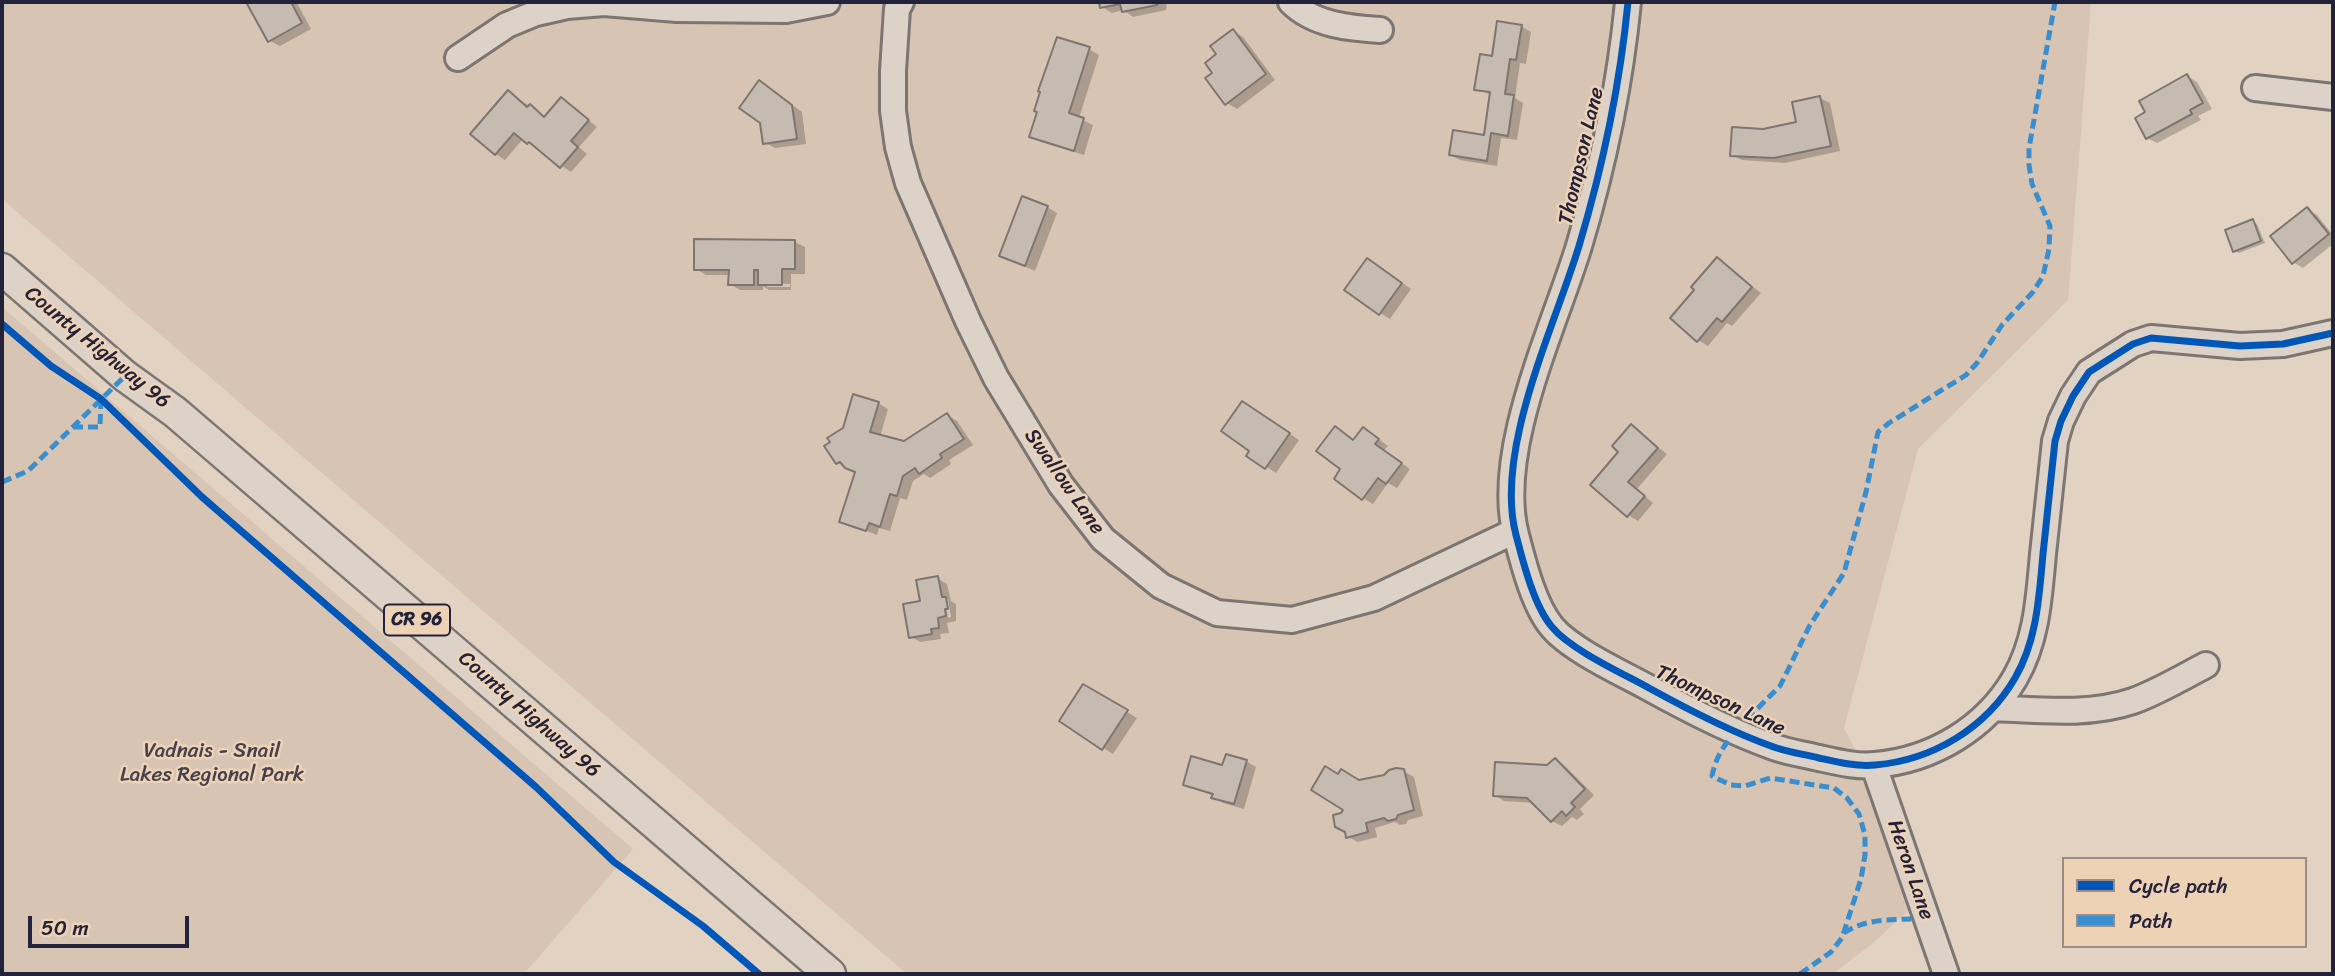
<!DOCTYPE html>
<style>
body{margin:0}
#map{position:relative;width:2335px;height:976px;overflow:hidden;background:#e1d2c2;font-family:Sriracha,sans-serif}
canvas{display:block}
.frame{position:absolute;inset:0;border:4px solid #22223b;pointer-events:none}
.legend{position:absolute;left:2062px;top:857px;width:245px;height:91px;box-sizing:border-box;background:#eed2b5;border:2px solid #9c8c84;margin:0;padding:9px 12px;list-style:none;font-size:21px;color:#22223b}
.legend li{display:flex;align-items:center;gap:14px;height:35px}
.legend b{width:35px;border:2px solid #9c8c84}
.scale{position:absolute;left:28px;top:916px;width:161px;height:32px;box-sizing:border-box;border:4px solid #22223b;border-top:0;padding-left:9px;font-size:21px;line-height:24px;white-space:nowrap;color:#22223b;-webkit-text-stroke:5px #eed2b5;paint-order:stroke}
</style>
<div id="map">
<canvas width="2335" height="976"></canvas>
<div class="frame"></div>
<ul class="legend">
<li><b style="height:9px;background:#0057b8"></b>Cycle path</li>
<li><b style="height:9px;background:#398ed0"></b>Path</li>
</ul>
<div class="scale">50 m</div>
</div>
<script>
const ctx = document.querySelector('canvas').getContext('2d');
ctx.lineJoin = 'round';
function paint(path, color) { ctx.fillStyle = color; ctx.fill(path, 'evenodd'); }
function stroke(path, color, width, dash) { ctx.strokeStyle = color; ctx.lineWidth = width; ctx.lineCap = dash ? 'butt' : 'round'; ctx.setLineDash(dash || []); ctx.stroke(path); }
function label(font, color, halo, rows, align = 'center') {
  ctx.font = font + ' Sriracha,sans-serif'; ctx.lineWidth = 5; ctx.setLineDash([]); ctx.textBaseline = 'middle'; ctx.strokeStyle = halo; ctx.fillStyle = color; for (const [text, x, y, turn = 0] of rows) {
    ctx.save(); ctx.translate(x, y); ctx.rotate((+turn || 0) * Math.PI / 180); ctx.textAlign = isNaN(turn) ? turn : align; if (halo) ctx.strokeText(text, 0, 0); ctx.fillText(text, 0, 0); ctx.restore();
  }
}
paint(new Path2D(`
 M2 2H2091L2068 300 1918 449 1844 728 1900 837 1911 908 1873 943 1833 974H907L2 199Z
 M2 307 633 849 524 974H2Z`), '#d8c4b2');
paint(new Path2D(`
 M248 2H298L297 3 311 29 280 46 270 41Z
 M1101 2H1167L1166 10 1133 17 1123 10 1112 13 1102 7Z
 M1521 26 1531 32 1526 64 1520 63 1515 98 1523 103 1517 140 1501 138 1497 166 1460 160 1450 155 1485 137 1492 95 1476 89 1493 58Z
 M1233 31 1243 37 1275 80 1237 109 1227 103 1214 73 1219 55Z
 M1059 39 1089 49 1099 55 1079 118 1093 125 1084 155 1041 142 1031 136Z
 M2187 76 2197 82 2212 109 2198 116 2201 120 2157 143 2147 138V113Z
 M769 88 802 112 806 144 775 148 765 143Z
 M508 92 546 117 562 99 597 127 579 147 587 154 571 172 523 139 505 160 496 154Z
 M1820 98 1830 103 1840 151 1785 163 1742 160 1732 155 1764 131 1798 123Z
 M1047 207 1057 213 1035 271 1001 256Z
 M2307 209 2317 215 2333 235V244L2303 268 2293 262Z
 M2252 221 2257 224 2265 243 2239 253 2235 251Z
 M795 242 805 247V274H791V290H769L763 286V290H740L730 284V275H706L696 269ZM767 283 790 284V287H767Z
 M1717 259 1761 293 1732 326 1727 323 1708 346 1698 340 1697 289Z
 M1377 265 1411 289 1390 319 1380 313Z
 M878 403 888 409 880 437 904 443 947 415 957 421 973 445 949 460 951 464 930 478 924 474 913 481 907 500 900 498 890 531 879 528 877 535 841 521 857 473 838 463Z
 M1253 409 1299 440 1276 473 1248 455 1252 450Z
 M1631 427 1667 454 1637 489 1653 503 1638 521 1628 515 1621 452Z
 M1373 435 1388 446 1384 450 1410 469 1397 488 1388 483 1373 504 1363 498 1355 441Z
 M937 578 947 584 951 601 956 604V621L947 623 949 633 940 634 941 639 920 642 910 636 922 603ZM945 599H948L951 617 948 618Z
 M1084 686 1137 718 1113 754 1061 721Z
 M1555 760 1565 766 1594 795 1580 809 1584 814 1577 820 1572 817 1562 826 1552 821 1534 803 1504 801 1494 795 1548 767Z
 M1246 761 1256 767 1244 809 1223 803 1214 796 1185 785 1223 767Z
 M1403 771 1414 777 1423 816 1408 820 1406 824 1400 825 1395 822 1375 828 1377 837 1358 842 1348 837 1342 815 1346 809 1339 776 1359 782Z`), '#0003');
const building = new Path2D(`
 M246 2H291L302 23 268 42Z
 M1099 2H1157V5L1122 12 1120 4 1100 8Z
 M1497 21 1522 25 1516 60 1510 59 1505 94 1514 95 1508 136 1491 133 1487 161 1449 155 1453 130 1484 135 1490 92 1474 90 1480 54 1492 56Z
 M1233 29 1266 74 1225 105 1205 78 1212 73 1205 63 1216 54 1210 46Z
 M1057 37 1090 47 1069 113 1084 118 1074 151 1029 137 1037 112 1034 111 1040 92 1038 91Z
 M2187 74 2203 103 2190 110 2192 114 2146 139 2135 118 2145 112 2139 101Z
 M759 80 792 105 797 139 763 144 760 123 739 108Z
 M508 90 527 107 530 104 544 117 561 97 589 120 571 141 578 147 560 168 529 142 527 144 514 133 495 155 470 134Z
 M1820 96 1831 146 1774 158 1730 156 1732 127 1763 129 1796 122 1792 102Z
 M1022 196 1048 206 1025 266 999 256Z
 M2307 207 2329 234 2292 264 2270 236Z
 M2253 219 2261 241 2233 252 2225 230Z
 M694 239 795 240V269H782V285H758V270H754V285H728L729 270H694Z
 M1717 257 1752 287 1722 322 1717 318 1697 342 1670 318 1694 290 1691 287Z
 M1367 258 1402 283 1379 315 1344 290Z
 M853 394 879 402 870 432 904 441 947 413 964 439 940 454 942 458 919 474 915 468 903 476 897 496 890 494 880 527 869 523 866 531 839 522 855 472 845 468 840 462 836 464 824 446 830 442 827 438 843 428Z
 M1242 401 1290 433 1265 469 1246 456 1249 451 1221 431Z
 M1631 424 1658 448 1628 482 1645 496 1627 517 1590 485 1618 452 1612 446Z
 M1335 426 1353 440 1363 427 1379 439 1375 444 1402 463 1386 484 1378 478 1362 500 1334 479 1340 469 1316 451Z
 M938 576 942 597H946L948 609H945L946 616 938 618 939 628 931 629 932 634 909 638 903 604 920 601 916 580Z
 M1083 684 1128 710 1102 750 1059 721Z
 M1226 754 1247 760 1234 804 1211 798 1213 794 1183 785 1191 756 1222 765Z
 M1555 758 1585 789 1571 803 1575 807 1566 816 1562 811 1551 822 1527 798 1493 796 1495 762 1547 765Z
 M1325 766 1338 774 1341 769 1359 780 1384 775 1389 770 1396 768 1404 769 1414 810 1398 815 1396 819 1388 821 1384 818 1366 823 1368 832 1346 838 1345 832 1335 827 1333 815 1341 813 1343 810 1311 790Z`);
paint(building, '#c6bbb1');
stroke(building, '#7c7673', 2);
const minor = new Path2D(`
 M901 2 897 9 893 71V111L898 147 908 183 968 321 996 378 1061 485 1103 539 1161 586 1217 613 1292 620 1374 598 1515 531
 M1291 2C1314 25 1349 28 1380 30
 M1628 2C1620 85 1603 166 1579 246 1554 328 1494 451 1516 535 1523 562 1534 606 1552 627 1571 650 1622 673 1649 688 1687 709 1729 731 1771 746 1786 752 1803 754 1819 758 1837 762 1857 767 1875 765 1933 760 1986 728 2015 678 2037 640 2039 597 2043 554 2047 516 2051 478 2055 441L2061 421 2073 396 2089 372 2133 344 2151 338 2240 346 2283 344 2333 333
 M458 58 507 25 536 13 567 6 604 3 677 9 786 10 827 2
 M2255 88 2333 97
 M1993 708C2039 710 2089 716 2133 701 2158 692 2183 677 2206 665
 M1874 766 1946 974`);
const major = new Path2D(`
 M2 269 125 376 175 412 830 974`);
stroke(minor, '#7c7673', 30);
stroke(major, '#7c7673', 35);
stroke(minor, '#dcd2c7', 24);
stroke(major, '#dcd2c7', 30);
stroke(new Path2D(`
 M73 427H100L101 399
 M2 482 28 471 125 376
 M1747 719 1780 686 1810 625 1844 573 1866 492 1878 432 1889 423 1966 375 1977 363 2002 325 2033 292 2043 276 2049 249 2050 226 2032 184 2029 165V148L2055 2
 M1728 741C1719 753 1715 762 1712 776L1731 785 1745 786 1770 778 1834 788 1847 798 1859 814 1865 835V855L1861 879 1842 938 1831 952 1800 974
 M1844 933C1864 919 1889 920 1912 919`), '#398ed0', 5, [10, 5]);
stroke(new Path2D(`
 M1628 2C1620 85 1603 166 1579 246 1554 328 1494 451 1516 535 1523 562 1534 606 1552 627 1571 650 1622 673 1649 688 1687 709 1729 731 1771 746 1786 752 1803 754 1819 758 1837 762 1857 767 1875 765 1933 760 1986 728 2015 678 2037 640 2039 597 2043 554 2047 516 2051 478 2055 441L2061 421 2073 396 2089 372 2133 344 2151 338 2240 346 2283 344 2333 333
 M2 324 51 366 101 399 202 497 536 787 614 862 703 926 759 974`), '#0057b8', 7);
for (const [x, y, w] of [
 [417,620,66]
]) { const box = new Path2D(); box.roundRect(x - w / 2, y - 15.5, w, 31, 5); ctx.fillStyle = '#eed2b5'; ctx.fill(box); stroke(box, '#22223b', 2); }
label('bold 19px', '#22223b', null, [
 ["CR 96",417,620]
]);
label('21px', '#22223b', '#eed2b5', [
 ["Thompson Lane",1582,156,-77],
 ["County Highway 96",97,348,39],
 ["Swallow Lane",1064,482,55],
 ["Thompson Lane",1720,701,25],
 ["County Highway 96",529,715,41],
 ["Heron Lane",1910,870,71]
]);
label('21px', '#454050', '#eed2b5', [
 ["Vadnais - Snail",212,752],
 ["Lakes Regional Park",212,776]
]);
</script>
